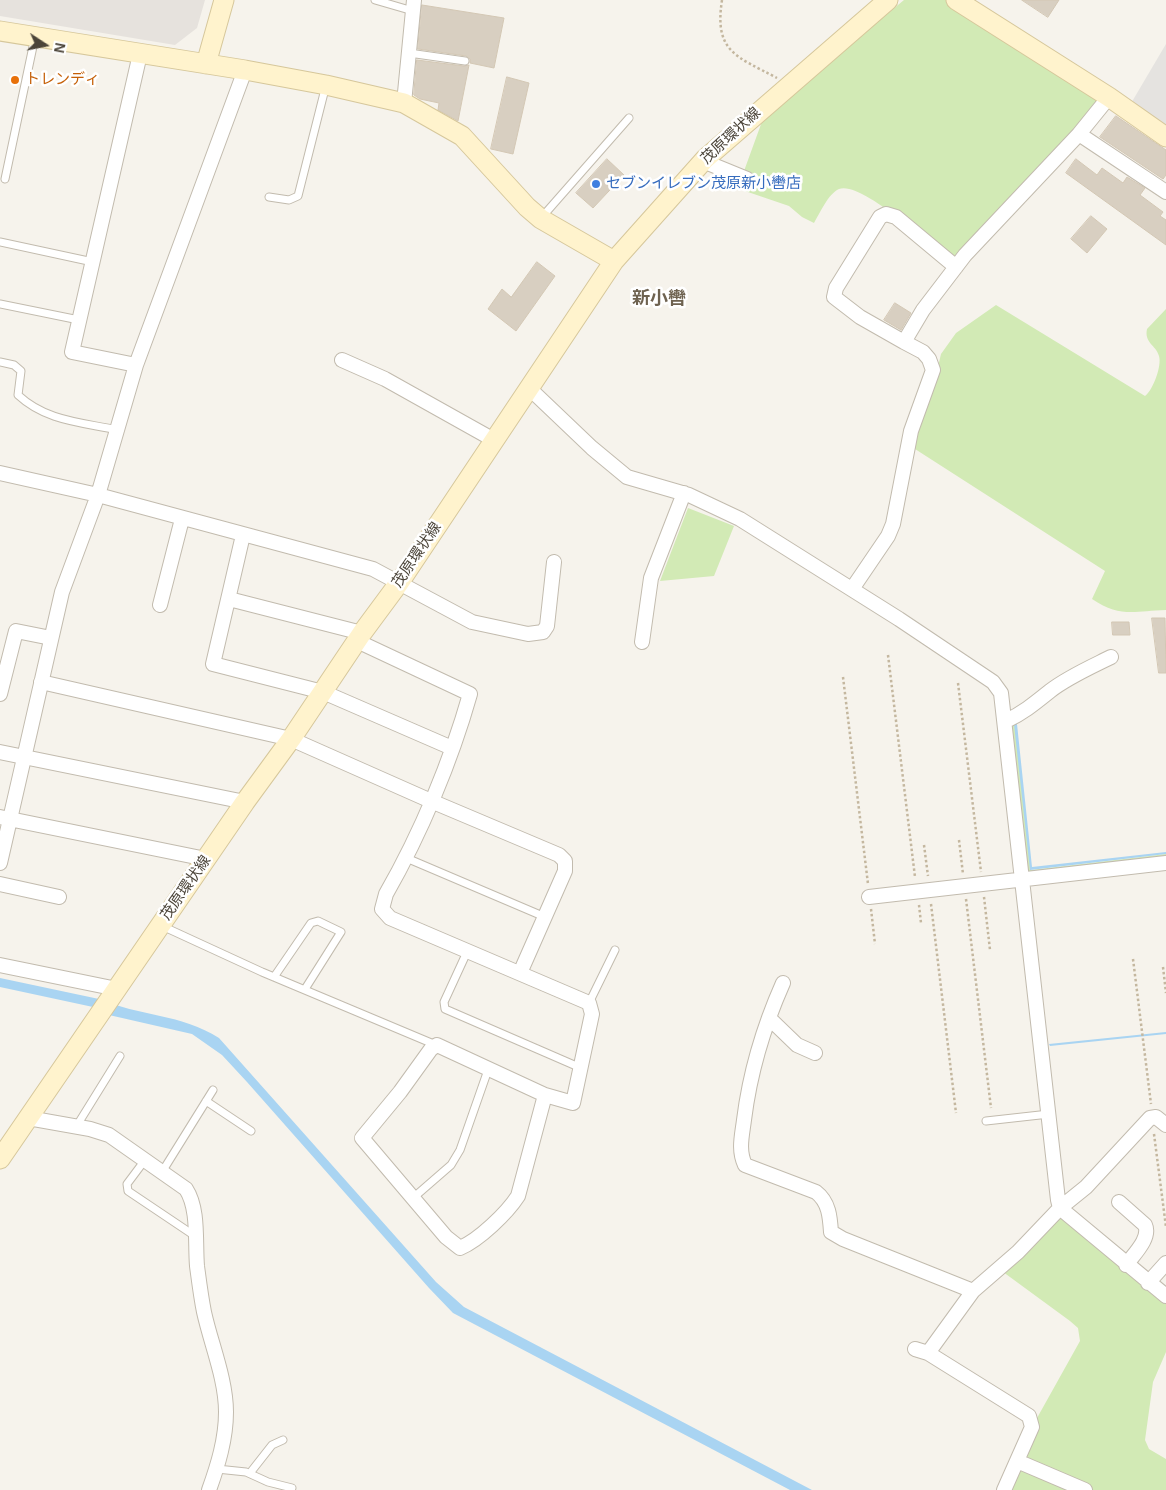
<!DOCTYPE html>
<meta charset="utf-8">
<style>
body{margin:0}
#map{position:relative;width:1166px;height:1490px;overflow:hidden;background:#f6f3ec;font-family:Helvetica,sans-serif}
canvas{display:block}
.north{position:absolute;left:20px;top:20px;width:50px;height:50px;-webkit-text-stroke:4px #fff;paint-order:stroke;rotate:101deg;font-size:14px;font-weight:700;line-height:20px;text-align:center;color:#4b4439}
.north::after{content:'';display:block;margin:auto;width:18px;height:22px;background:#4b4439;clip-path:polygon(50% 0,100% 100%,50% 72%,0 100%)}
</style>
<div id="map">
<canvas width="1166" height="1490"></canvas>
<div class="north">N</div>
</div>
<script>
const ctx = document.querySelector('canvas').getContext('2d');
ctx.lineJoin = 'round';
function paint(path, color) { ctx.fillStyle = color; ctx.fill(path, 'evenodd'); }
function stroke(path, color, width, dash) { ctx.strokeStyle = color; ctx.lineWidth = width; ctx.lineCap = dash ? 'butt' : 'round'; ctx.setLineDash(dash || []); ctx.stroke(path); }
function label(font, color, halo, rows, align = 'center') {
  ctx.font = font + ' Helvetica,"Noto Sans JP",sans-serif'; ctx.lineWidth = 5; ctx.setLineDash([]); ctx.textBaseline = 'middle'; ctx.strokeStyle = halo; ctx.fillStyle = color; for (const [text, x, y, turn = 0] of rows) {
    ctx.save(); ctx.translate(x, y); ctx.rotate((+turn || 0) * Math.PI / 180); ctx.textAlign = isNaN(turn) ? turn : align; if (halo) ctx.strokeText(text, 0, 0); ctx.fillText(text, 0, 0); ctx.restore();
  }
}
paint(new Path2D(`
 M0 0H205L197 28 175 45 0 16Z`), '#e6e2dd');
paint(new Path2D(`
 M904 0H949L1109 97 956 267C937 251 862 180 839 189 828 194 820 213 814 223L802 217 789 206 745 191 740 182 764 116Z
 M996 305 1145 396C1153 390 1162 366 1159 356 1156 345 1144 343 1147 329L1166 309V610C1134 611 1120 618 1092 599L1105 571 915 449 921 418 932 392 941 354 956 333Z
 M688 508 734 526 714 576 660 581Z
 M1017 720V724H1015L1031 870 1166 854V858L1035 872 1028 871 1011 722Z
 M1060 1208 1166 1296V1352L1153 1382 1145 1440 1149 1449 1166 1459V1490H1004L1032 1427 1080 1341 1078 1328 1070 1321 999 1269Z`), '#d2eab5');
paint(new Path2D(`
 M1166 44V130L1130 105Z`), '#e5e3e0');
paint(new Path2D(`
 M1014 724H1017L1032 867 1166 852V854L1030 870Z
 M0 978 99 999C139 1016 182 1014 219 1038L436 1282 464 1307 812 1490H790L453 1313 429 1288 247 1082 222 1055 192 1034 109 1015 93 1007 0 987Z
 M1166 1032V1034L1050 1046 1049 1044Z`), '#a9d4f2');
const building = new Path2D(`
 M1022 0H1059L1048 17Z
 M422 5 504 18 494 68 470 63V59L466 56 418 49Z
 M417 60 464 66 469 65 458 121 438 110 439 103 420 99 414 95Z
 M507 77 529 83 513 154 491 149Z
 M1116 116 1166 150V175L1163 179 1100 137Z
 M607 159 624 175 593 208 576 193Z
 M1076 159 1097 175 1102 168 1123 183 1127 177 1145 188 1140 195 1163 212 1160 216 1166 220V245L1066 173Z
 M1091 216 1107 229 1087 253 1071 239Z
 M537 262 555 276 516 331 488 309 502 289 511 297Z
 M895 303 911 313 901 330 884 320Z
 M1152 618H1165L1166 673H1159Z
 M1112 622H1129L1130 635H1113Z`);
paint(building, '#d8cfc1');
stroke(building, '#d3c7b4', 1);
const lane = new Path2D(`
 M375 0 413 11
 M409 53 465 61
 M5 179 35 37
 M269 197 289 200 298 196 326 85
 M542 217 629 118
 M0 242 93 262
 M0 304 79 320
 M0 362 14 365 21 371 18 395C46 421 80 422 117 430
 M404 857 545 917
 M162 926 262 972 436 1045
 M467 952 444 1002 445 1009 581 1068
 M274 977 311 923 318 921 341 932 305 989
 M589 1003 615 950
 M206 1101 251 1131
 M986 1121 1049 1114
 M76 1127 120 1056
 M145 1160 127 1184 128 1191 195 1236
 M162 1172 213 1090
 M413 1198 451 1165 460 1150 488 1070
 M217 1469 246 1472 268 1482 292 1488
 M250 1473 272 1445 283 1440`);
const street = new Path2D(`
 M1109 97 1079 134 1166 192
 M404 103 414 0
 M703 161 747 179
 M904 342 860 317 834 297 836 288 880 217 886 214 896 217 956 267
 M342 360 385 379 494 440
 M136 365 72 352 140 54
 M529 388 592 448 627 477 689 495 740 519 899 619 993 682 1001 693 1058 1200 1060 1208 1166 1296
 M0 473 98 495 373 569 472 622 528 634 543 632 547 626 554 562
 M243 535 213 664 323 692 452 748
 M852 589 888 536 893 524 911 431 933 370 929 359 923 352 904 342 923 310 965 255 1079 134
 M229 599 362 633
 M160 605 182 519
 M357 641 470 694C451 761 421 833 386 894L382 909 390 918 589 1003 592 1014 573 1103 545 1095
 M642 642 651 578 684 493
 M41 682 291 739 431 801 559 855 565 861V871L520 973
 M0 694 16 631 51 638
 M1006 721C1023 713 1035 703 1050 691 1068 677 1091 667 1111 657
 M0 752 245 802
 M0 817 206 859
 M0 863 62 592 98 495 136 365 245 70
 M0 884 59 897
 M869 897 1166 863
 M0 965 117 989
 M783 983C763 1028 750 1072 744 1120 742 1136 738 1150 745 1165L816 1192C829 1202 830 1217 831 1232L843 1239 973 1291
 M769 1018 797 1045 815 1053
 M437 1045 545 1095 518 1196C507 1213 479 1240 460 1248L446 1237 362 1138 400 1092 431 1049Z
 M28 1118 90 1129 109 1135 186 1189C199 1209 195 1242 197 1266 199 1281 201 1297 204 1312 211 1344 226 1379 226 1412 226 1439 218 1465 209 1490
 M1119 1202 1145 1225C1151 1238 1134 1254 1126 1265
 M1148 1283 1166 1263
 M915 1349 928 1353 1029 1416 1032 1427 1004 1490
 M928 1353 973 1291 1018 1252 1060 1208 1086 1187 1150 1118 1156 1117 1166 1125
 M1017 1461 1085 1490`);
const secondary = new Path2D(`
 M956 0 1109 97 1166 137
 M0 31 245 70 326 85 404 103 462 136 527 207 541 219 614 261
 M206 64 224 0
 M0 1159 245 802 291 739 362 633 399 583 614 261 705 159 888 0`);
stroke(lane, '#c2bbae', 9);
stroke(street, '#c2bbae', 16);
stroke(secondary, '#d6c79b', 21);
stroke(new Path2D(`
 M722 0C714 52 736 56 777 78
 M888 655 915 877
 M843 677 868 884
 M958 683 981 872
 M959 840 963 874
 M924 845 928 876
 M984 897 990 950
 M966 899 991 1108
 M931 904 956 1113
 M919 905 921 923
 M871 909 875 944
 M1133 959 1151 1104
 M1163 967 1166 993
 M1154 1134 1166 1227`), '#c4b79f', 2.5, [2.5, 2.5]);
stroke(lane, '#fff', 7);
stroke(street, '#fff', 14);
stroke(secondary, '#fff3cd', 19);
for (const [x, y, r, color] of [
 [15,80,5,"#e8710a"],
 [596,184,5,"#3f7fe0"]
]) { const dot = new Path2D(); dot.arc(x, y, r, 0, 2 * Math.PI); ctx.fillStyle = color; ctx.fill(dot); stroke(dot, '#fff', 2); }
label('15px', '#c56008', '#fff', [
 ["トレンディ",25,80]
], 'left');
label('15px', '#4b4439', '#fff', [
 ["茂原環状線",731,136,-43],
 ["茂原環状線",417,555,-56],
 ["茂原環状線",186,888,-55]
]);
label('15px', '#366cbe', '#fff', [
 ["セブンイレブン茂原新小轡店",606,184]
], 'left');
label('bold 18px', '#6e6250', '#fff', [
 ["新小轡",659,299]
]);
</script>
